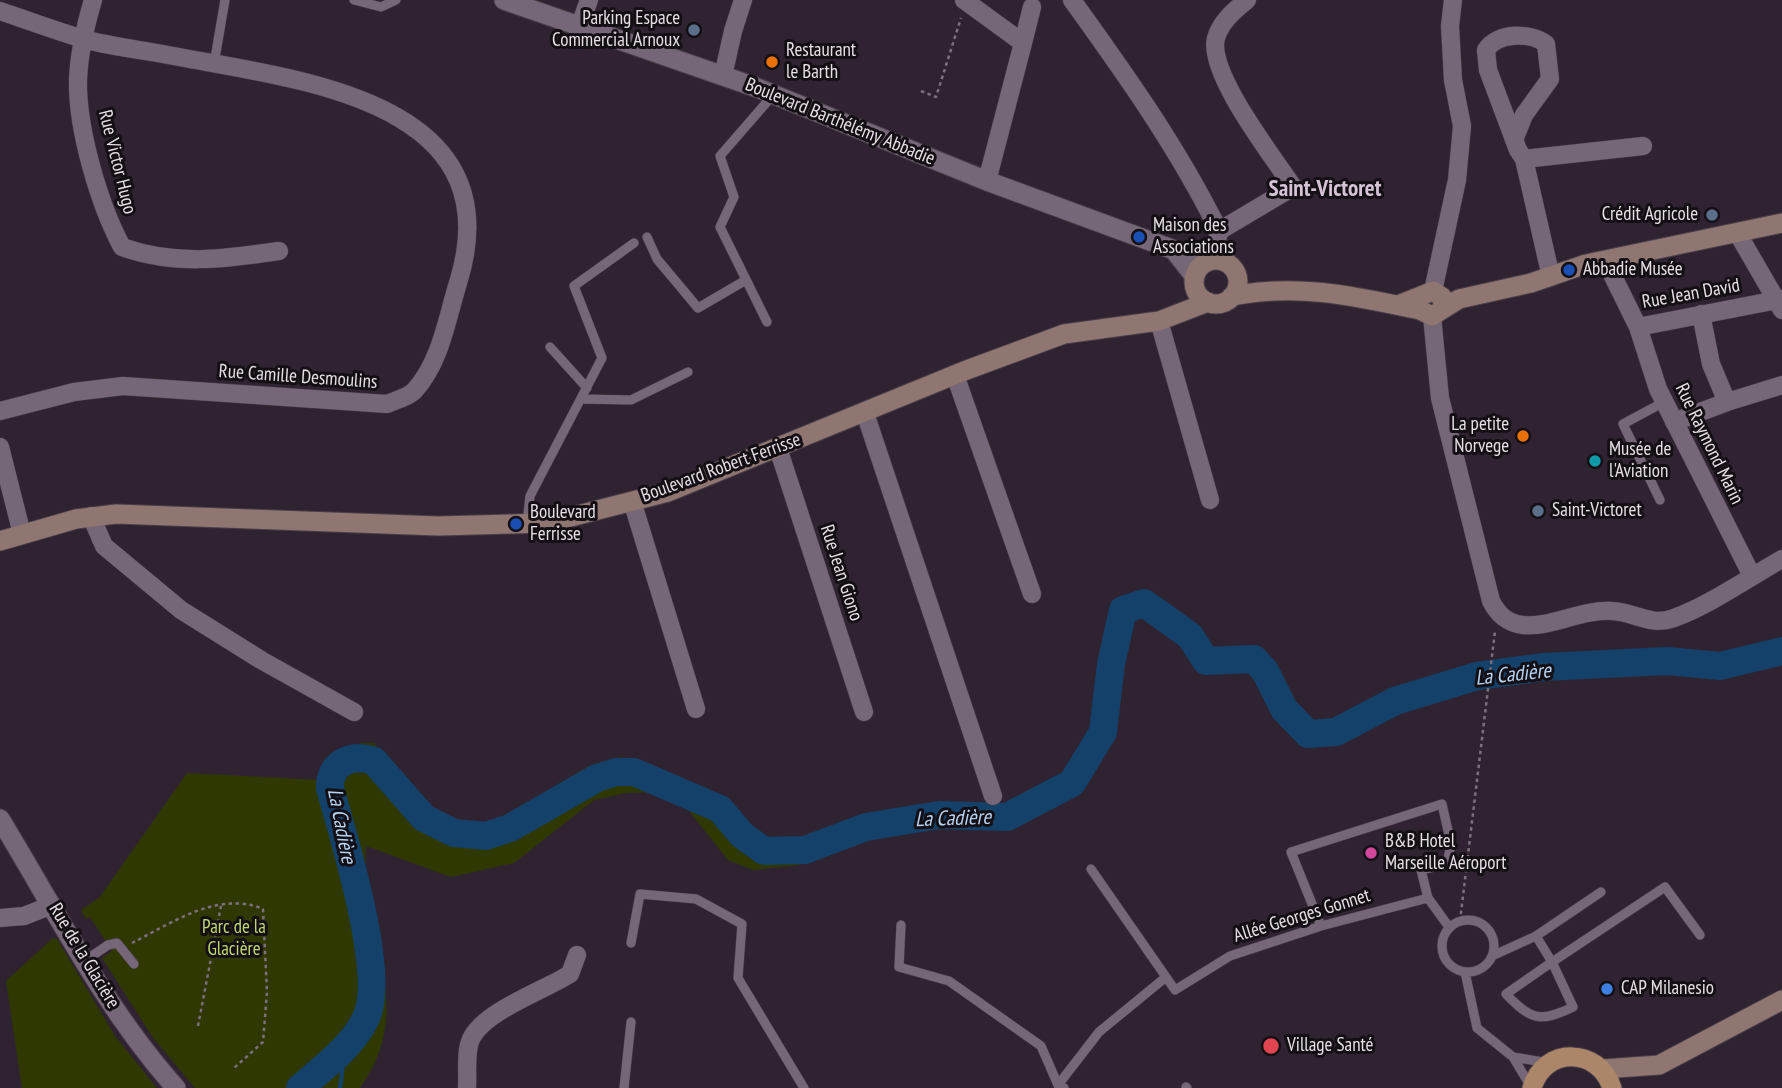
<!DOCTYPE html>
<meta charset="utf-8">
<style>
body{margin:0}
canvas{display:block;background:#2f2331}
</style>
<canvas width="1782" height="1088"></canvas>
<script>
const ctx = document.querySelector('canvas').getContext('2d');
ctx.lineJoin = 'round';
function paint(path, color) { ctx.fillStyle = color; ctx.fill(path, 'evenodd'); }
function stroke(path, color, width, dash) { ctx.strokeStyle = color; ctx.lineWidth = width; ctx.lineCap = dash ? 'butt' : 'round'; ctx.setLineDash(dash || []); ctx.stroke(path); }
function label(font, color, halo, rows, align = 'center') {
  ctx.font = font + ' "PT Sans Narrow",sans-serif'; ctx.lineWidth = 6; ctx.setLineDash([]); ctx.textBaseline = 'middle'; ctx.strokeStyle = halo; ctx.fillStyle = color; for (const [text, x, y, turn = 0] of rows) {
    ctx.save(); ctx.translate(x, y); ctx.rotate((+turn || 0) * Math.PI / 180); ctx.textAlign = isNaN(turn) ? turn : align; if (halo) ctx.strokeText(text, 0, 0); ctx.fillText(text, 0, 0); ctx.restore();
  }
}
paint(new Path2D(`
 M362 743H374L416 802 478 832 589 766 621 757 726 797 755 841 801 865 753 870 728 860 686 807 655 792 626 793 594 800 514 863 451 877 366 846C359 934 420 1006 360 1088H195L154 1039 102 958 112 951 90 917 86 919 81 910 99 898 187 773 320 780C326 758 341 750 362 743Z
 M53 938 57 939 115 1036 157 1088H22L6 981Z`), '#2e3800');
stroke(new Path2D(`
 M340 1088 345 1048`), '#134169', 4.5);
stroke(new Path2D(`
 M300 1088C324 1067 352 1047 366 1018 387 975 343 836 330 788 329 763 352 753 374 761L424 818 454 833 486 836 510 828 597 778 616 772H634L720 809 742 835 764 851 805 850 866 827 939 815 1007 817 1072 783 1103 732 1111 664 1123 610 1144 603 1190 636 1206 661 1254 659 1265 671 1284 709 1308 734 1336 732 1395 701 1477 676 1544 667 1667 661 1720 666 1782 651`), '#134169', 28);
const service = new Path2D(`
 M354 0 381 7 396 0
 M214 64 225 0
 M647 237 657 259 698 308 746 280
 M767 322 720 227 734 197 720 156 773 95
 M550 347 587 388
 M581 399 631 400 688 372
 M1660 500 1623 424 1664 402
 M527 523 530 496 602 358 574 286 634 243
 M1442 946a26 26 0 1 1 52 0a26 26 0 1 1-52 0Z
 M901 925 899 967 949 981 1041 1046 1058 1085 1064 1088
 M1321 926 1291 852 1442 804 1451 844 1447 864 1421 870 1428 898
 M1536 936 1601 892
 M631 943 640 894 696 899 742 924 738 978 804 1088
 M1492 956 1536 936 1552 962 1506 994C1531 1020 1540 1023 1573 1007L1552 962 1665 887 1700 935
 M86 960 108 945 117 943 134 964
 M1465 972 1477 1028 1513 1057 1531 1087
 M1166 977 1175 990 1230 956 1321 926 1428 898 1449 927
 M1513 1057 1549 1063
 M1058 1085 1099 1032 1166 977 1091 869
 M1186 1087 1187 1088
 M624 1088 631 1022`);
const minor = new Path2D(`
 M93 0C85 27 79 52 78 80 77 129 99 204 122 247 175 266 225 259 279 251
 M964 0 1023 43 987 181
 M1072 0C1126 75 1178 148 1219 231
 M0 11C27 20 53 30 80 38 107 46 136 49 163 54 289 79 516 96 458 283 447 318 441 361 415 390 409 397 396 400 387 404L123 386 74 392 0 411
 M580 25 589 0
 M1023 43 1032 7
 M723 76 733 31 743 0
 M1514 140 1524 115 1550 79 1546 44C1531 32 1497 32 1486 50L1488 70 1518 150 1524 159 1551 277
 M1524 159 1643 146
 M1738 234 1782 310
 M1213 260 1219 231 1293 187C1273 156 1207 73 1216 38 1221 21 1235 10 1247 0
 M1605 260 1638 327 1782 299
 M1433 291 1457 180 1462 126 1453 80 1450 26 1453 0
 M1432 316 1440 398 1491 601C1498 615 1507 623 1523 625 1550 628 1582 609 1612 611 1635 612 1651 627 1674 618 1708 606 1750 577 1782 559
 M1159 321 1210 500
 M1638 327 1658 389 1752 576
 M955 375 1032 594
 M1727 402 1782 385
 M865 413 993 796
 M1674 422 1727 402 1711 364 1701 314
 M0 447 22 534
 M778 448 864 712
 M632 501 696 709
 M91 516 104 546 181 610 261 660 354 712
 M0 918 24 916 52 905
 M467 1088C468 1074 465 1052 471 1039 484 1011 545 990 570 974L577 955`);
const tertiary = new Path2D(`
 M504 0 755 87 987 181 1207 262
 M1174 250 1195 277
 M0 819C55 909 105 1009 176 1088`);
const secondary = new Path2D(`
 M1194 282a22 22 0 1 1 44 0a22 22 0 1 1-44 0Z
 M1232 296C1299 283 1354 296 1420 310L1432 316 1459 299 1531 283 1586 264 1782 223
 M1398 305 1433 291 1442 297 1443 307
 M0 541 76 519 116 514 438 526 547 523 668 492 964 371 1064 334 1159 321 1208 302
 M1603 1069 1659 1065 1782 1000`);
const primary = new Path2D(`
 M1532 1088C1544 1046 1599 1047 1612 1088`);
stroke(service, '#493e4a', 10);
stroke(minor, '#493e4a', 19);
stroke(tertiary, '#493e4a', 21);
stroke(secondary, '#493e4a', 21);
stroke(primary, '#493e4a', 21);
stroke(new Path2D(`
 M921 91 936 97 961 18
 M1460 921 1495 631
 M132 943C170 924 218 890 263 909L267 992 263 1042 234 1068
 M198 1026 221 906`), '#7b707c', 2.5, [3.5, 3.5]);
stroke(service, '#756777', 9);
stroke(minor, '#756777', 18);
stroke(tertiary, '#756777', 19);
stroke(secondary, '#907670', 19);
stroke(primary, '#ac8669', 19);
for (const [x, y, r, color] of [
 [694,30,7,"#5c6f8a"],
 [772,62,7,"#e8710a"],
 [1712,215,7,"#5c6f8a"],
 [1139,237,7,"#1a4fb4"],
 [1569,270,7,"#1a4fb4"],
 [1523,436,7,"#e8710a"],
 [1595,461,7,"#0f9aa8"],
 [1538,511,7,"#5c6f8a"],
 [516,524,7,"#1a4fb4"],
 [1371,853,7,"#d1479c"],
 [1607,989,7,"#3f7fe0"],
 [1271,1046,9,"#e0444e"]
]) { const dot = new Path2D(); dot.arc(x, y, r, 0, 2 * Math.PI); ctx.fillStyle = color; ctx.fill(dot); stroke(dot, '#140f15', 2.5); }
label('19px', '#e7dee7', '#140f15', [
 ["Parking Espace",680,19,"right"],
 ["Commercial Arnoux",680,41,"right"],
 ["Restaurant",786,51],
 ["le Barth",786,73],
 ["Crédit Agricole",1698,215,"right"],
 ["Maison des",1153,226],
 ["Associations",1153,248],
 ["Abbadie Musée",1583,270],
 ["La petite",1509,425,"right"],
 ["Norvege",1509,447,"right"],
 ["Musée de",1609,450],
 ["l'Aviation",1609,472],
 ["Saint-Victoret",1552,511],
 ["Boulevard",530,513],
 ["Ferrisse",530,535],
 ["B&B Hotel",1385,842],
 ["Marseille Aéroport",1385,864],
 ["CAP Milanesio",1621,989],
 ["Village Santé",1287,1046]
], 'left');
label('19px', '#e7dee7', '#140f15', [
 ["Boulevard Barthélémy Abbadie",840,122,22],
 ["Rue Victor Hugo",117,162,76],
 ["Rue Jean David",1691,294,-10],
 ["Rue Camille Desmoulins",298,377,4],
 ["Rue Raymond Marin",1709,444,64],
 ["Boulevard Robert Ferrisse",721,468,-20],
 ["Rue Jean Giono",841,573,72],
 ["Allée Georges Gonnet",1302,916,-17],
 ["Rue de la Glacière",84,956,59]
]);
label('19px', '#bfd86e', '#140f15', [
 ["Parc de la",234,928],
 ["Glacière",234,950]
]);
label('italic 21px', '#b4d2f1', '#140f15', [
 ["La Cadière",1513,675,-6],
 ["La Cadière",953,819,-2],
 ["La Cadière",341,826,79]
]);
label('bold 23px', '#d3c3d5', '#140f15', [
 ["Saint-Victoret",1325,189]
]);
</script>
